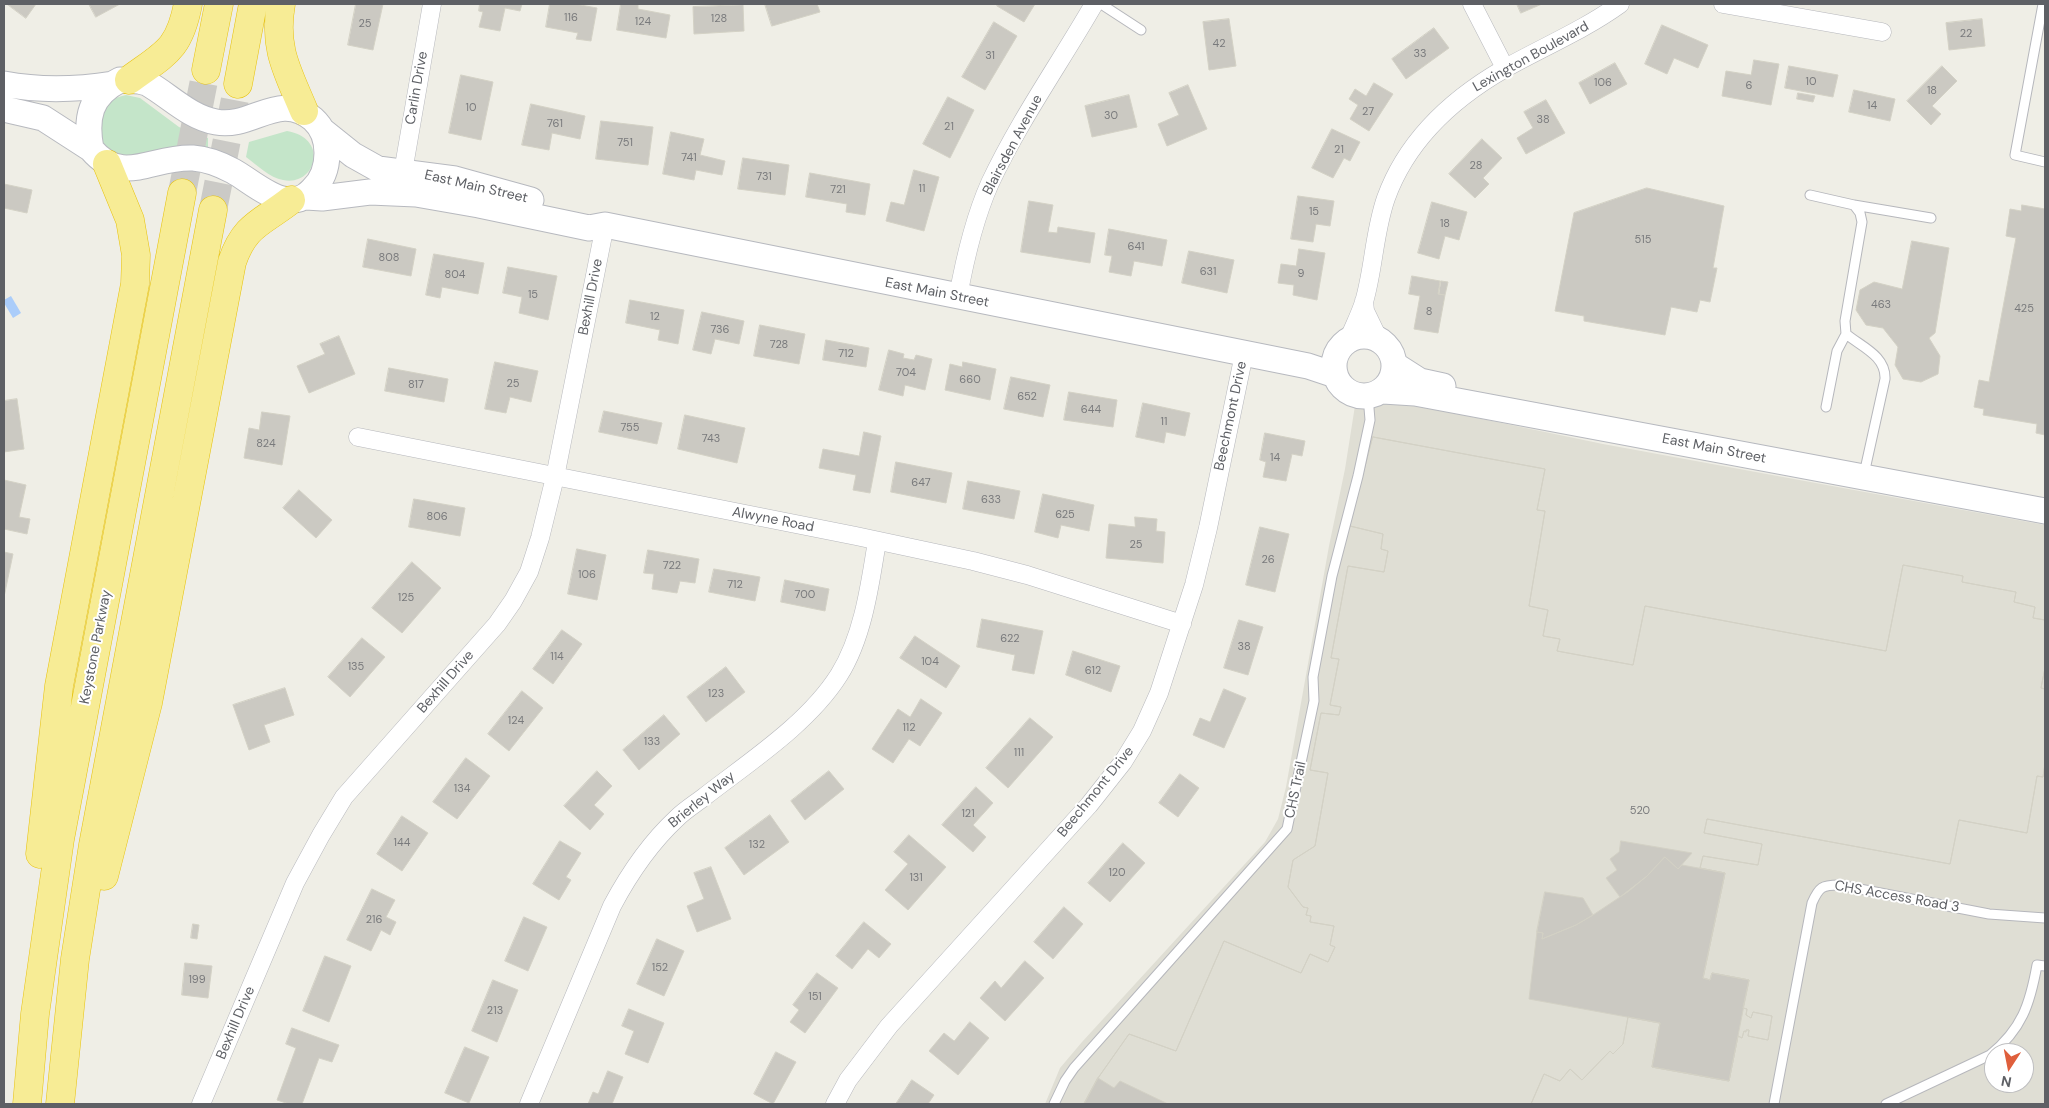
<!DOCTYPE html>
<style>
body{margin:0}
#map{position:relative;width:2049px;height:1108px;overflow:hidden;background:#efeee6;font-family:"DM Sans",sans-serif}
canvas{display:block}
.frame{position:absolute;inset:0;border:5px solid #5e6065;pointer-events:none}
.north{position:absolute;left:1984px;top:1043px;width:50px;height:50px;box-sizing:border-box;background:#fff;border:1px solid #bfbfc1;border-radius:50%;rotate:191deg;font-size:14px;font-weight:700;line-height:20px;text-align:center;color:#5e6065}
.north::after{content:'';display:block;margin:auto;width:18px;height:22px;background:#df5f3c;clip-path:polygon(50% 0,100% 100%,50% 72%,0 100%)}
</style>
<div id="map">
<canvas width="2049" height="1108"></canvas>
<div class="frame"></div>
<div class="north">N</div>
</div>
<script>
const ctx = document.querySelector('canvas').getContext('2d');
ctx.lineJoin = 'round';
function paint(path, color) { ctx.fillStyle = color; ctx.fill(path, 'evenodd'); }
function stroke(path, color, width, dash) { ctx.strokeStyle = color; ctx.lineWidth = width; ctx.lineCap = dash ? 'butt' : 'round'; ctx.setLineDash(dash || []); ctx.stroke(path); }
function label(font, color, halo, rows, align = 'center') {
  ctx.font = font + ' "DM Sans",sans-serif'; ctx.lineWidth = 4; ctx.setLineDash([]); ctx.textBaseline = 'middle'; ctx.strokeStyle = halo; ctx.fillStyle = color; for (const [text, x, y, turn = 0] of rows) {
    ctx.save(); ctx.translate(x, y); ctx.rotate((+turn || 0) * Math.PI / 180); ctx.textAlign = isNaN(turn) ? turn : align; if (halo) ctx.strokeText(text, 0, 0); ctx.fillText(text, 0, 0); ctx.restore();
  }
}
paint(new Path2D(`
 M1357 393 1603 444 2045 525V1104H1045L1060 1068 1082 1042 1265 842 1278 819 1286 787 1329 546 1345 469ZM1994 1053H2024V1083H1994Z`), '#dfded4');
paint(new Path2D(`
 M126 95 140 98 179 127 208 138V148L162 149 137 157 115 155 103 145 98 116C106 104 112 98 126 95Z
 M287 131C330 138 316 187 283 180 270 178 257 165 246 157L249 142Z`), '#c4e5c9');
paint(new Path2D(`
 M11 296 21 313 13 318 4 303V300Z`), '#abcdfa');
const building = new Path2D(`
 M7 4H36L26 18Z
 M89 4H120L96 17Z
 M356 4H383L373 50 348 45Z
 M480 4H522L520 11 505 8 500 31 479 27 483 12 479 11Z
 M550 4H575L597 8 591 41 576 39 578 33 546 27Z
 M621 4H638V9L670 15 666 38 617 30Z
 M765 4H817L820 12 772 26Z
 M998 4H1035L1024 22 997 6Z
 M1517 4H1542L1521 13Z
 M743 5 744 31 694 34 693 7Z
 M1229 19 1236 66 1209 70 1203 22Z
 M1982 19 1985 46 1949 50 1946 23Z
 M994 22 1017 36 985 90 962 77Z
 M1662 25 1708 45 1698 68 1674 58 1667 74 1645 64Z
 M1434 28 1449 48 1406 79 1392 59Z
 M1754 60 1779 64 1771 105 1722 96 1726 71 1751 75Z
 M1615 63 1627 84 1590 104 1579 83Z
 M1789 66 1838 75 1833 97 1785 88Z
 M1942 66 1957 81 1932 106 1941 114 1931 125 1907 101Z
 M461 75 493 82 481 140 449 133Z
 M1374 83 1393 94 1369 131 1350 119 1358 105 1349 99 1355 89 1366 96Z
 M1188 85 1207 129 1167 146 1158 124 1179 115 1169 93Z
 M1854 90 1895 99 1890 121 1849 112Z
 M1798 93 1815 96 1813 102 1797 99Z
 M1129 95 1137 127 1092 137 1085 106Z
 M948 97 974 110 950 158 923 144Z
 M1546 100 1565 133 1526 154 1517 138 1533 128 1524 112Z
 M531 104 585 116 580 139 552 133 549 150 522 145Z
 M601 121 653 127 648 165 596 159Z
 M1332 129 1360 142 1350 161 1344 158 1333 178 1312 168Z
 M671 132 704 139 700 155 725 161 722 175 696 170 694 180 663 174Z
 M1482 139 1502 158 1483 178 1489 184 1475 198 1449 174Z
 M743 158 789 165 785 195 738 189Z
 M914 170 939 177 924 231 886 221 891 202 904 205Z
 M810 173 870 184 865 215 846 212 847 204 806 197Z
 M4 184 32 190 27 213 4 208Z
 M1647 188 1724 206 1713 268H1717L1710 302 1700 300 1697 312 1671 307 1665 335 1584 321V316L1555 311 1574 213Z
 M1298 196 1334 201 1330 226 1316 224 1313 242 1291 239Z
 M1029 201 1053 205 1048 232 1057 233 1058 227 1095 233 1090 263 1021 252Z
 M1432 202 1467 212 1459 240 1445 236 1439 259 1418 253Z
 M2022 205 2045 209V435L2036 433 2037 424 1983 415 1984 409 1974 407 1979 380 1989 382 2016 238 2006 236 2010 209 2021 211Z
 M1109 229 1167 240 1162 266 1134 261 1131 276 1109 272 1112 256 1105 255Z
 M368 239 416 249 411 276 363 267Z
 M1912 241 1949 248 1935 333 1929 338 1940 356 1938 374 1921 382 1903 379 1895 365 1898 347 1883 328 1866 325 1856 310 1860 290 1874 282 1902 289Z
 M1299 249 1325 253 1317 300 1293 295 1294 285 1278 283 1281 264 1296 266Z
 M1189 251 1234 260 1227 293 1182 283Z
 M434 254 484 263 478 294 442 287 440 298 426 295Z
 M508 267 557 276 548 320 519 313 522 297 503 293Z
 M1412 276 1440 281 1438 294 1445 295 1438 333 1414 329 1420 296 1409 294Z
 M1441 281 1448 282 1445 295 1439 294Z
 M630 300 684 310 678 344 658 340 660 330 626 323Z
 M702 312 744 321 739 344 715 339 711 354 693 350Z
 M760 325 805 334 799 364 754 356Z
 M339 336 355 374 309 393 297 366 325 354 320 344Z
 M826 340 869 348 866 367 823 360Z
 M889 350 904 354 903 358 914 360 916 355 932 359 925 390 905 385 903 396 879 390Z
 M495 362 538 371 531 402 510 397 506 413 485 409Z
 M963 362 996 369 990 400 945 390 950 364 962 367Z
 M389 368 448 379 444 402 385 391Z
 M1011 377 1050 385 1043 417 1004 409Z
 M1069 392 1117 400 1113 427 1064 420Z
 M17 399 24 449 4 452V401Z
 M1143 403 1190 413 1185 436 1166 432 1164 443 1136 437Z
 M604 411 662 423 657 444 599 432Z
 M262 412 290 416 282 465 244 458 249 428 259 430Z
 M685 415 745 428 737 463 678 449Z
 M864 432 881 436 870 493 853 490 856 475 819 468 823 449 859 456Z
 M1265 433 1305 441 1302 456 1292 454 1286 481 1263 477 1266 462 1260 460Z
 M1373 437 1545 469 1537 510 1545 511 1529 606 1548 610 1543 636 1560 639 1557 651 1633 665 1645 606 1886 651 1903 565 1963 576 1962 582 2016 592 2014 602 2035 607 2033 618 2045 620V668L2041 688 2045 689V764L2043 777 2037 776 2027 833 1959 820 1950 864 1707 819 1704 833 1762 844 1758 865 1703 856 1700 868 1725 873 1703 978 1710 980 1712 973 1749 980 1743 1008 1747 1009 1746 1015 1751 1018 1753 1012 1772 1016 1768 1040 1748 1036 1749 1030H1746V1032L1744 1031 1742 1038 1738 1036 1729 1081 1652 1067 1660 1023 1628 1017 1623 1044 1613 1054 1610 1051 1582 1080 1570 1069 1560 1081 1544 1074 1531 1104H1084L1098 1078 1129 1034 1176 1051 1224 941 1301 973 1310 954 1328 962 1335 947 1330 945 1334 926 1310 922 1311 916 1306 915 1308 908 1303 907 1288 887 1293 860 1315 846 1328 773 1310 770 1321 713 1339 715 1341 707 1330 705 1339 659 1331 658 1348 566 1384 572 1388 551 1381 549 1383 534 1350 526ZM1621 841 1692 853 1678 869 1665 857 1647 876 1620 897 1606 878 1617 870 1610 859 1619 852ZM1545 892 1583 898 1593 915 1576 925 1542 939 1543 933 1537 932Z
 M1373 437 1545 469 1537 510 1545 511 1529 606 1548 610 1543 636 1560 639 1557 651 1633 665 1645 606 1886 651 1903 565 1963 576 1962 582 2016 592 2014 602 2035 607 2033 618 2045 620V668L2041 688 2045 689V764L2043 777 2037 776 2027 833 1959 820 1950 864 1707 819 1704 833 1762 844 1758 865 1703 856 1700 868 1725 873 1703 978 1710 980 1712 973 1749 980 1743 1008 1747 1009 1746 1015 1751 1018 1753 1012 1772 1016 1768 1040 1748 1036 1749 1030H1746V1032L1744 1031 1742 1038 1738 1036 1729 1081 1652 1067 1660 1023 1628 1017 1623 1044 1613 1054 1610 1051 1582 1080 1570 1069 1560 1081 1544 1074 1531 1104H1084L1098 1078 1129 1034 1176 1051 1224 941 1301 973 1310 954 1328 962 1335 947 1330 945 1334 926 1310 922 1311 916 1306 915 1308 908 1303 907 1288 887 1293 860 1315 846 1328 773 1310 770 1321 713 1339 715 1341 707 1330 705 1339 659 1331 658 1348 566 1384 572 1388 551 1381 549 1383 534 1350 526Z
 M896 462 952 473 946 503 891 492Z
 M4 480 26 485 19 517 30 519 27 534 4 529Z
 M968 481 1020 491 1014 519 963 509Z
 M299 490 332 520 316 538 283 508Z
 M1043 494 1094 505 1089 531 1061 525 1058 538 1035 532Z
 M414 499 465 508 460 536 409 527Z
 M1135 517 1157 519 1156 531 1165 532 1163 563 1106 558 1109 524 1135 527Z
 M1260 527 1289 534 1275 592 1246 585Z
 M577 549 606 555 597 600 568 594Z
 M648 550 699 559 695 583 680 581 677 593 652 589 654 574 644 573Z
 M4 552 13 554 4 597Z
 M412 562 441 588 402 633 372 608Z
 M714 569 760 577 755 601 709 592Z
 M785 580 829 589 825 611 781 602Z
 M982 619 1043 631 1034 674 1012 670 1015 655 977 647Z
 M1239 620 1263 627 1248 675 1224 668Z
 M562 630 582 644 553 684 533 669Z
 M915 636 960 666 946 688 900 658Z
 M362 638 385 657 350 697 328 677Z
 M1073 651 1120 666 1111 692 1066 675Z
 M726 667 745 692 706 722 687 697Z
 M285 688 294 715 264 725 270 742 249 750 233 705Z
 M1224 689 1246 698 1224 748 1193 735 1200 718 1210 722Z
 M522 691 543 708 509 751 488 734Z
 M921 699 942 713 920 746 909 739 893 763 872 749 898 709 910 717Z
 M664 715 680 734 639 770 623 750Z
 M1030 718 1053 737 1008 788 986 768Z
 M466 758 490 776 457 819 433 802Z
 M597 771 612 786 594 805 604 814 590 830 564 806Z
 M829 771 844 789 805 820 791 801Z
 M1180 774 1199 788 1178 817 1159 803Z
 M976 787 993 803 973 825 986 837 973 852 942 825Z
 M770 815 789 842 744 875 725 848Z
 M402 816 428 833 402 871 377 854Z
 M909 835 946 867 908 910 885 890 908 864 894 852Z
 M560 841 581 853 566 877 571 880 559 900 533 884Z
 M1123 843 1145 863 1110 902 1088 883Z
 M1665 857 1678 869 1682 865 1725 873 1703 978 1710 980 1712 973 1749 980 1729 1081 1652 1067 1660 1023 1529 999 1537 932 1543 933 1542 939 1576 925 1593 915 1629 891 1647 876Z
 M711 867 731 919 697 932 687 906 704 899 694 873Z
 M372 889 395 900 386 917 396 922 390 935 381 930 371 951 347 940Z
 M1064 907 1083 924 1053 959 1034 942Z
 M524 917 547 927 528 971 505 961Z
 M864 922 891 944 879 958 868 949 852 969 836 956Z
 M193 924 199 925 197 939 191 938Z
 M657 939 684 951 664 996 637 984Z
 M325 956 351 966 329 1022 303 1011Z
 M1025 961 1044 978 1005 1021 980 998 995 981 1001 988Z
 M185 963 212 966 208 998 182 995Z
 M817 973 838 988 805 1033 790 1022 799 1010 793 1005Z
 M493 980 518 990 497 1042 472 1031Z
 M629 1009 664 1023 648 1063 625 1054 634 1031 622 1026Z
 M970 1022 989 1038 958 1075 929 1051 944 1033 954 1041Z
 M292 1028 339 1045 332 1062 319 1058 302 1104H289L277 1100 296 1048 286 1044Z
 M465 1047 489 1057 469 1103 445 1093Z
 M776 1052 796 1062 773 1104 754 1094Z
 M608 1071 623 1077 612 1104H613H588L593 1092 598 1094Z
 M1098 1078 1114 1088 1120 1081 1168 1104H1084Z
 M912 1080 934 1095 928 1104H896Z`);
paint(building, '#cbc9c2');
stroke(building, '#d3d1c5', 1);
stroke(new Path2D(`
 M182 193 206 70
 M213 210 238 84`), '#cbcac6', 28, [28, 14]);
const service = new Path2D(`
 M1101 4 1141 30
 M2043 4 2015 155 2045 162
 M1810 195 1854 205 1860 213 1862 222 1845 321 1846 334C1862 347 1886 356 1885 379L1866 465
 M1854 205 1931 218
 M1826 407 1837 351 1846 334
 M1054 1104 1065 1081 1074 1068 1287 829 1314 701 1313 677 1332 576 1358 476 1370 420 1368 396
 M1774 1104 1812 903C1819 887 1822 885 1839 885L1989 914 2045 918
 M1886 1104 1990 1055C2022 1029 2030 1004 2037 965L2045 966`);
const minor = new Path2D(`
 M1472 4 1505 68
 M1723 4 1882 32
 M403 172 432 4
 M958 297C965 258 974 219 990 183 1019 121 1060 63 1094 4
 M1364 301 1365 311 1379 340
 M1348 341C1353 328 1360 315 1364 302 1374 268 1374 232 1386 198 1407 140 1452 99 1504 69 1543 47 1584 30 1620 4
 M358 437 856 536 973 561 1027 575 1182 624
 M201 1104 295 883 321 835 344 797 497 624 513 601 529 572 540 538 555 477 605 225
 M529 1104 612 906C629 874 650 843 677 818 685 810 695 804 704 797 749 762 808 724 839 675 863 637 870 585 877 541
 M835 1104 848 1080 889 1026 1089 805 1123 762 1142 731 1159 693 1194 585 1208 528 1244 354`);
const secondary = new Path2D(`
 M120 80 139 81 147 83C170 96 189 117 216 122 252 129 279 90 313 119 323 128 327 139 327 153 327 167 323 180 312 190 288 217 255 183 233 171 220 164 207 159 193 158 152 156 123 187 91 149 85 118 90 95 120 80Z
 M4 84C41 91 75 90 113 84
 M4 109 43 118 91 149
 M323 131 353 155 378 169 455 179 531 200
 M306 197 322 198 370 192 416 194 479 205 589 228 605 225 1308 366 1335 375
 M1334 366a30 30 0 1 1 60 0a30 30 0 1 1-60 0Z
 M1395 365 1420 381 1443 386
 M1383 391 1415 393 2045 511`);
const motorway = new Path2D(`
 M281 4C273 49 288 72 304 111
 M206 70 219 4
 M129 80C164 54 179 51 188 4
 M238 84 253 4
 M40 854 59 686 135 284 136 255 130 220 107 164
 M104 876 148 703 232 262C245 224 262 223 291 200
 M27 1104 35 1014 60 839 182 193
 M60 1104 75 959 93 845 213 210`);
stroke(service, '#b6b7bc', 11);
stroke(minor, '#b6b7bc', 19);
stroke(secondary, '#b7b9bf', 27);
stroke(motorway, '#e7c20e', 29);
stroke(service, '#fff', 9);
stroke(minor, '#fff', 18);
stroke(secondary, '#fff', 25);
stroke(motorway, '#f7ec95', 28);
label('11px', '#797a7c', null, [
 ["116",571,18],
 ["128",719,19],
 ["124",643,22],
 ["25",365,24],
 ["22",1966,34],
 ["42",1219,44],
 ["33",1420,54],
 ["31",990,56],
 ["10",1811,82],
 ["106",1603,83],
 ["6",1749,86],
 ["18",1932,91],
 ["14",1872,106],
 ["10",471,108],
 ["27",1368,112],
 ["30",1111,116],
 ["38",1543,120],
 ["761",555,124],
 ["21",949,127],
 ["751",625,143],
 ["21",1339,150],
 ["741",689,158],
 ["28",1476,166],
 ["731",764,177],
 ["11",922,189],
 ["721",838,190],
 ["15",1314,212],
 ["18",1445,224],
 ["515",1643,240],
 ["641",1136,247],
 ["808",389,258],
 ["631",1208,272],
 ["9",1301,274],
 ["804",455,275],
 ["15",533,295],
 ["463",1881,305],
 ["425",2024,309],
 ["8",1429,312],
 ["12",655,317],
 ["736",720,330],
 ["728",779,345],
 ["712",846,354],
 ["704",906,373],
 ["660",970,380],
 ["25",513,384],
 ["817",416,385],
 ["652",1027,397],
 ["644",1091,410],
 ["11",1164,422],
 ["755",630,428],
 ["743",711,439],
 ["824",266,444],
 ["14",1275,458],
 ["647",921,483],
 ["633",991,500],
 ["625",1065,515],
 ["806",437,517],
 ["25",1136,545],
 ["26",1268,560],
 ["722",672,566],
 ["106",587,575],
 ["712",735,585],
 ["700",805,595],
 ["125",406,598],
 ["622",1010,639],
 ["38",1244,647],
 ["114",557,657],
 ["104",930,662],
 ["135",356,667],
 ["612",1093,671],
 ["123",716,694],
 ["124",516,721],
 ["112",909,728],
 ["133",652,742],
 ["111",1019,753],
 ["134",462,789],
 ["520",1640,811],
 ["121",968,814],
 ["144",402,843],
 ["132",757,845],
 ["120",1117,873],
 ["131",916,878],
 ["216",374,920],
 ["152",660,968],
 ["199",197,980],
 ["151",815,997],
 ["213",495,1011]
]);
label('14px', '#5e6065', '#fff', [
 ["Lexington Boulevard",1531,57,-29],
 ["Carlin Drive",417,88,-80],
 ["Blairsden Avenue",1013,145,-62],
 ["East Main Street",476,187,13],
 ["East Main Street",937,293,11],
 ["Bexhill Drive",591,297,-79],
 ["Beechmont Drive",1231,416,-78],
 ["East Main Street",1714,449,11],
 ["Alwyne Road",773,520,11],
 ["Keystone Parkway",96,647,-79],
 ["Bexhill Drive",446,682,-49],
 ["CHS Trail",1296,790,-78],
 ["Beechmont Drive",1096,792,-51],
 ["Brierley Way",702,800,-39],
 ["CHS Access Road 3",1897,897,10],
 ["Bexhill Drive",236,1023,-67]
]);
</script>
